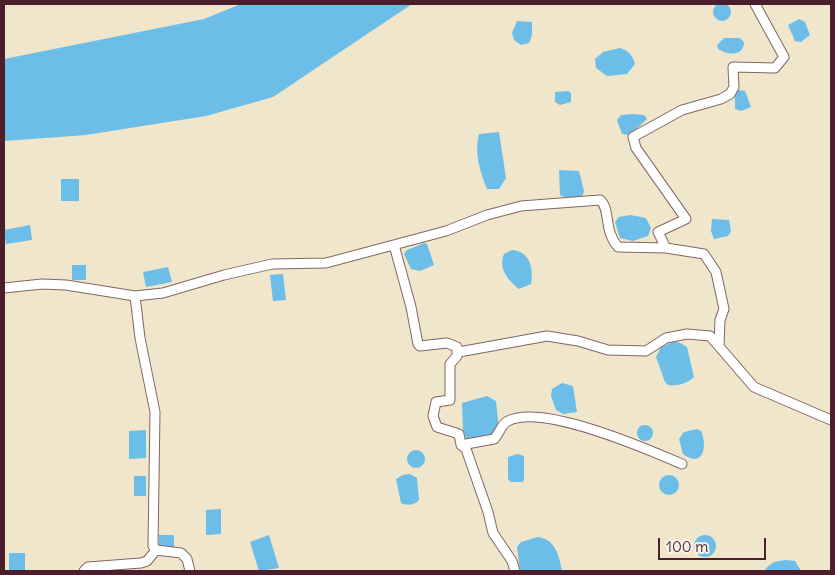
<!DOCTYPE html>
<style>
body{margin:0}
#map{position:relative;width:835px;height:575px;overflow:hidden;background:#efe6cb;font-family:Delius,sans-serif}
canvas{display:block}
.frame{position:absolute;inset:0;border:5px solid #4a1f2b;pointer-events:none}
.scale{position:absolute;left:658px;top:538px;width:108px;height:22px;box-sizing:border-box;border:2px solid #4a1f2b;border-top:0;padding-left:6px;font-size:15px;line-height:18px;white-space:nowrap;color:#4a1f2b;-webkit-text-stroke:4px #f7f3e8;paint-order:stroke}
</style>
<div id="map">
<canvas width="835" height="575"></canvas>
<div class="frame"></div>
<div class="scale">100 m</div>
</div>
<script>
const ctx = document.querySelector('canvas').getContext('2d');
ctx.lineJoin = 'round';
function paint(path, color) { ctx.fillStyle = color; ctx.fill(path, 'evenodd'); }
function stroke(path, color, width, dash) { ctx.strokeStyle = color; ctx.lineWidth = width; ctx.lineCap = dash ? 'butt' : 'round'; ctx.setLineDash(dash || []); ctx.stroke(path); }
paint(new Path2D(`
 M713 12a9 9 0 1 1 18 0a9 9 0 1 1-18 0Z
 M241 4H412L273 97 206 116 86 135 4 141V59L204 19Z
 M799 19 805 22 810 35 801 42 795 41 788 25Z
 M517 21 532 22V35L529 43 521 45 514 40 512 33Z
 M724 38H740L744 42C744 57 727 55 718 49L717 45Z
 M620 48C628 50 633 56 635 64L627 74 607 76 596 68 595 59 603 52Z
 M739 90 745 91 751 107 741 111 735 109V92Z
 M568 91 571 93V102L560 105 555 102V92Z
 M633 114 644 115 647 119 630 135 622 134 617 120 621 115Z
 M499 132 506 178 499 189H487C480 172 474 152 479 134Z
 M559 170 579 171 584 191 582 198 568 199 560 195Z
 M61 179H79V201H61Z
 M630 215 646 218 651 228 648 236 633 241 620 238 615 222 619 217Z
 M712 219 729 220 731 231 728 236 714 239 711 231Z
 M30 225 32 240 6 244 4 230Z
 M424 243 427 244 434 265 420 271 411 269 404 254 407 250Z
 M512 250C530 251 534 269 531 284L519 289C508 280 498 269 504 254Z
 M72 265H86V280H72Z
 M168 267 172 282 146 287 143 272Z
 M283 274 286 300 273 301 270 275Z
 M673 342H678L687 347 694 377C687 384 677 386 668 385L665 382 656 357 661 347Z
 M562 383 573 386 577 412 563 414 556 410 551 396 552 389Z
 M487 396 496 401 499 430 497 434 471 440 466 438 463 430 462 403Z
 M637 433a8 8 0 1 1 16 0a8 8 0 1 1-16 0Z
 M697 429 701 431C708 446 703 469 683 454L679 439 684 432Z
 M146 430V458L129 459V431Z
 M407 459a9 9 0 1 1 18 0a9 9 0 1 1-18 0Z
 M517 454 524 456V479L523 482H511L508 479V457Z
 M410 474 417 478 419 500C415 505 407 506 401 503L396 479 403 475Z
 M659 485a10 10 0 1 1 20 0a10 10 0 1 1-20 0Z
 M134 476H146V496H134Z
 M221 509V534L206 535V510Z
 M159 535H174V547H159Z
 M269 535 279 568 259 571 250 542Z
 M694 546a11 11 0 1 1 22 0a11 11 0 1 1-22 0Z
 M538 537C555 539 559 555 562 571H520L517 547 521 542Z
 M9 553H25V571H9Z
 M786 560 795 561 801 571H765L766 568 774 562Z`), '#6cbde7');
const minor = new Path2D(`
 M394 245 411 307 418 344 420 346 447 343 457 347V356L450 364V400L436 402 433 416 437 427 459 434 461 445 466 449 488 512 493 533 512 561 515 571
 M666 248 658 232 686 219 636 148 633 137 682 110 721 99 730 94 734 87 733 67 775 68 784 57 755 4
 M4 288 42 284 66 285 135 296 163 293 224 275 272 264 326 263 446 231 487 215 521 206 600 200C611 209 603 230 618 247L666 248 704 254 716 272 724 309 720 320 719 346
 M135 296 140 338 155 412 153 546 156 550 181 553 187 559 190 571
 M459 352 547 336 578 341 608 350 646 351 666 338 687 334 710 336 754 387 831 420
 M461 445 494 439C500 433 501 424 508 421 542 403 647 449 682 464
 M84 571 88 567 141 563 147 561 156 550`);
stroke(minor, '#846563', 11);
stroke(minor, '#fff', 9);
</script>
